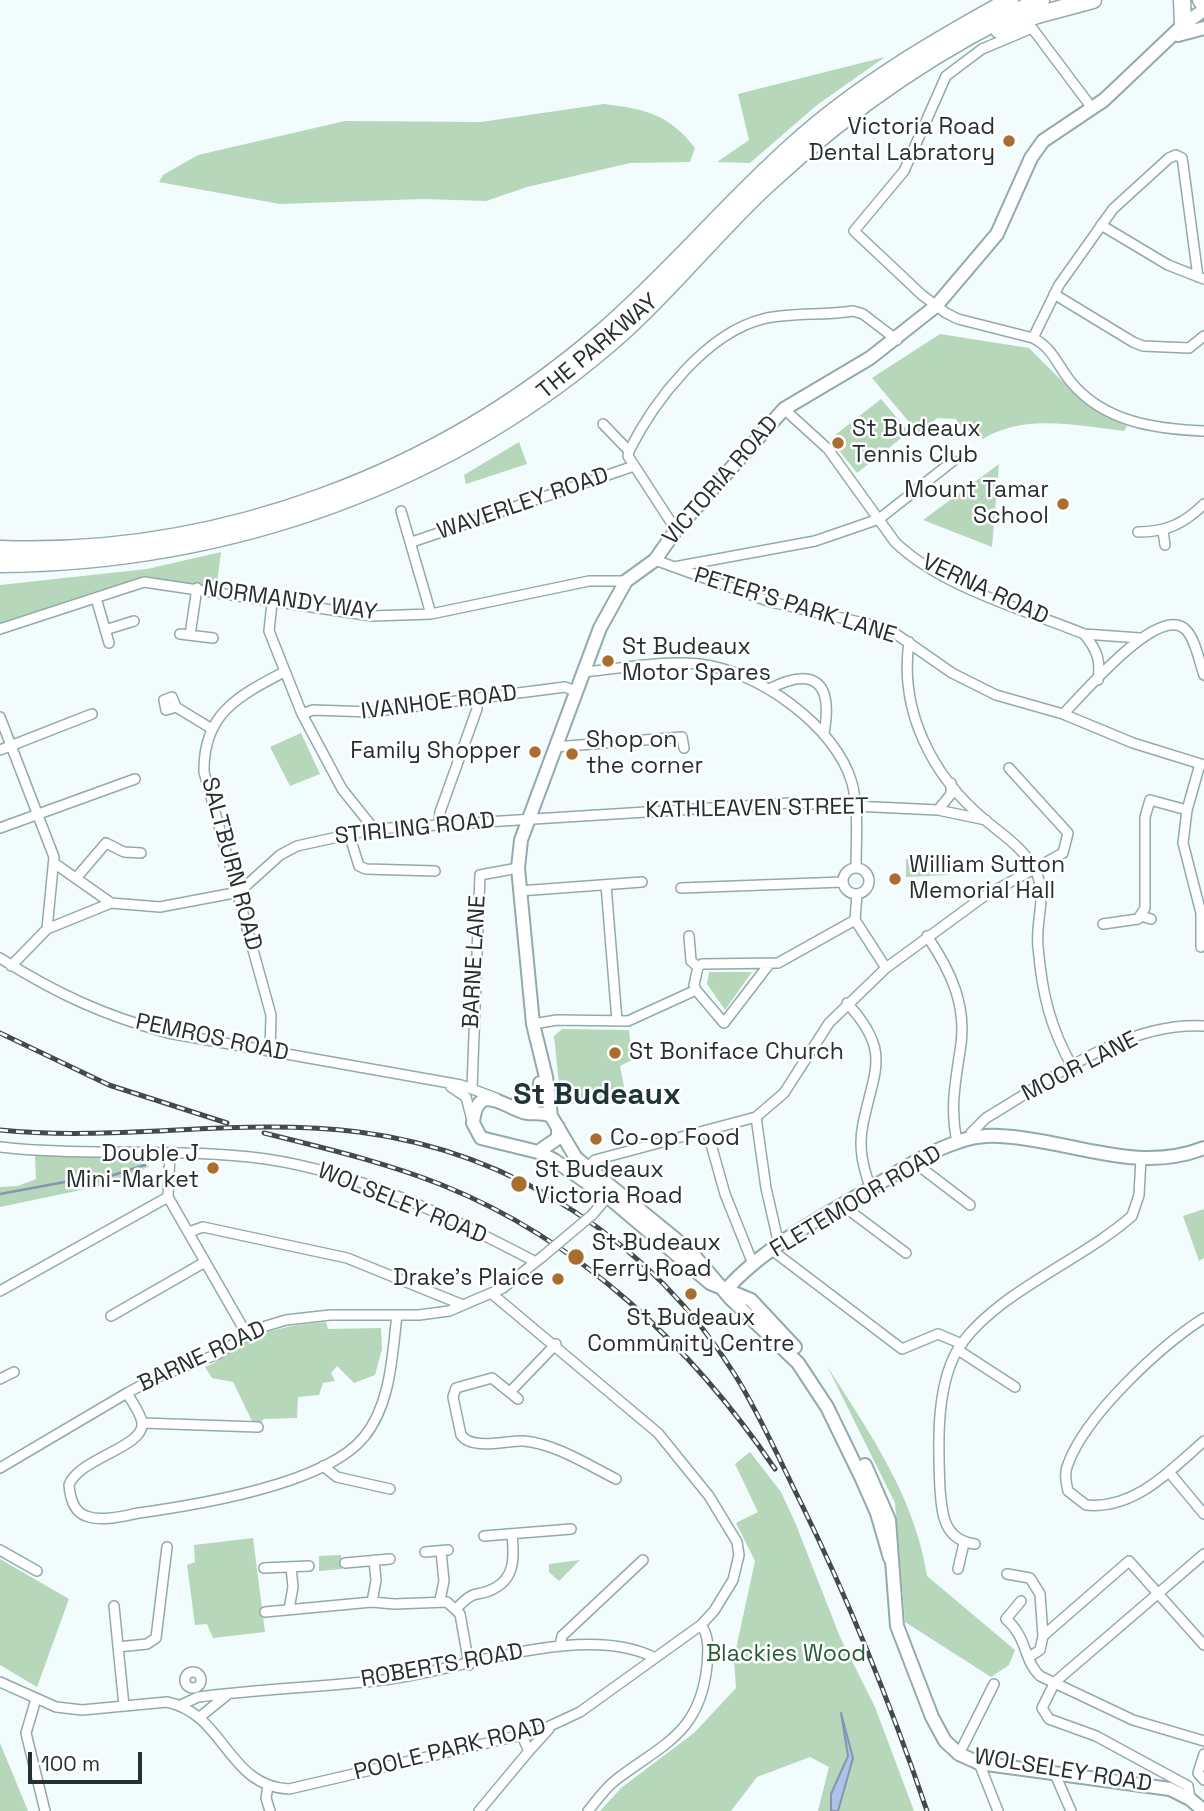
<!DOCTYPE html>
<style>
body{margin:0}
#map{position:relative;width:1204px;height:1811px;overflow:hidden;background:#f2fcfd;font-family:"Space Grotesk",sans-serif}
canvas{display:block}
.scale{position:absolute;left:28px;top:1752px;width:114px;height:32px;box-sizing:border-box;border:4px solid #263031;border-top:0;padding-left:9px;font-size:21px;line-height:24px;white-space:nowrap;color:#263031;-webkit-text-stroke:5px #fff;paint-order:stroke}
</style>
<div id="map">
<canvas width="1204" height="1811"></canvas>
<div class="scale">100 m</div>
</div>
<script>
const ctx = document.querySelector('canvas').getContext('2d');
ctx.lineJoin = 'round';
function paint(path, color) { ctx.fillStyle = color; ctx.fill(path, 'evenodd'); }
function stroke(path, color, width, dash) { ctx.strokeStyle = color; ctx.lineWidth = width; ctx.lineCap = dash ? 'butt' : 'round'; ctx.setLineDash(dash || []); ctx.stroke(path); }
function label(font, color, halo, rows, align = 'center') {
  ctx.font = font + ' "Space Grotesk",sans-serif'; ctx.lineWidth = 5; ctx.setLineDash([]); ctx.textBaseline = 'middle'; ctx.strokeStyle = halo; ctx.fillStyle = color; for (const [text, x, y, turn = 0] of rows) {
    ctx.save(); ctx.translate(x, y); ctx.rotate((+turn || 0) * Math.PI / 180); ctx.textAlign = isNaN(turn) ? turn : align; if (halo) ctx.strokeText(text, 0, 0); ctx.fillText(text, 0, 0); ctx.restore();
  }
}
paint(new Path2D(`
 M885 57 817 105 750 163 717 162 749 140 738 94Z
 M604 104C645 109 669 114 695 148L690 162 630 163 527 187 486 201 423 199 280 204 159 182 163 175 198 155 345 121 481 122Z
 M940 334 1029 348 1084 403 1127 426 1124 431C1078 426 1025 413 983 439L961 427 956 419 937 418 920 435 872 378Z
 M881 399 909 432 857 473 830 439Z
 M519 442 527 464 466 484 464 475Z
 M999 464 992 547 923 520Z
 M221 552 216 591 159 582 0 629V585L147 569Z
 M301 733 320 774 290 786 270 747Z
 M948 856 949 875 906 877V859Z
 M709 972H752L725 1010 707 984Z
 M562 1029 629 1030 632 1060 620 1066 626 1097 615 1103 561 1104 554 1036Z
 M35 1155H140L144 1165 150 1166 105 1185 0 1207V1187L18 1186 36 1179Z
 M1204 1209V1258L1199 1261 1183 1216Z
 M326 1322 328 1329 381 1328 382 1349 375 1375 354 1383 337 1366 331 1373 335 1381 323 1383 319 1395 298 1397 297 1418 263 1419 261 1424 253 1423 233 1382 212 1378 205 1367C223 1360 235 1348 252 1339 274 1327 302 1324 326 1322Z
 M827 1366C869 1432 915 1497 927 1576L1015 1650 1009 1665 991 1677 905 1622 895 1503Z
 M750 1452 781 1492 795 1522 840 1637 875 1707 914 1811H838L853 1758 845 1734 848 1756 831 1794V1811H818L829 1767 810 1757 757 1777 731 1811H600L621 1788 694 1733 736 1688 734 1658 755 1561 736 1523 758 1512 735 1464Z
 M253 1538 265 1632 213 1638 207 1624 195 1625 187 1565 195 1562 194 1545Z
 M341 1555 342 1569 319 1571V1556Z
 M0 1559 69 1599 37 1687 0 1665Z
 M580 1560 559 1581 549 1572V1564Z
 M0 1743 28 1811H0Z`), '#b6d7ba');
const water = new Path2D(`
 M841 1713 853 1758 838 1811H831V1794L848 1756Z`);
paint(water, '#acc2e6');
stroke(water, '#8496b0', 2);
stroke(new Path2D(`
 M0 1194 70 1181 107 1177 145 1165`), '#8496b0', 2.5);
const minor = new Path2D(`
 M1092 108 1032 28 982 49 946 76 904 171 854 231 922 295 946 313 958 319 1033 338C1053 348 1057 365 1071 382 1104 422 1155 429 1204 431
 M1101 225 1168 265 1204 279
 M1054 294 1133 342 1143 346 1189 348 1204 336
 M1033 338 1059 285 1113 209 1169 158 1176 155 1182 158 1183 164 1198 277
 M784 409 828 449 895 542C941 587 1025 610 1084 634 1097 650 1101 660 1098 680
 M603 424 629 451 628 456 676 530
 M629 451C654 401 706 333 763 319 792 312 824 316 853 311L863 314 897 340
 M401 511 431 614
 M1163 531 1165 545
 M1138 532C1166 532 1184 524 1204 504
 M412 542 634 466
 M655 560 771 602 868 624 896 634 952 673 996 695 1063 714 1133 743 1204 765
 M674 567 815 541 879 519 953 461
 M96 598 109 643
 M272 603 269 631 302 714 342 789 374 829
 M0 629 144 582 372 616 431 614 589 581H626
 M105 630 134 621
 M180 634 213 638
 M1084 634 1140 638
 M190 635 197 588
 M909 642C899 711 932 776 985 820 1004 836 1021 846 1034 868 1049 895 1035 918 1038 947 1042 993 1050 1028 1073 1068
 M583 672C620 669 662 660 699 664 757 670 836 726 852 783 859 810 856 840 856 868
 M769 689C816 665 833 684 824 733
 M176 707 166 710 164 700 172 697 176 707 212 729
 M302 714 313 710 371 712 565 687 575 691
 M1063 714C1081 697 1159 602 1186 630 1196 640 1199 662 1204 675
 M0 717 54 857 47 929
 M555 747 682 737 684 748
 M0 750 92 714
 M1200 764 1187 810 1183 843 1201 913V947
 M938 810 951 794V783
 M439 823 440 812 477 709V698
 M0 828 135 779
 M349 834 359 866 366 869 435 871
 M54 863 111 903
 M843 881a13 13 0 1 1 26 0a13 13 0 1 1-26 0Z
 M77 877 106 843 124 852 141 853
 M606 885 617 1021
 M681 888 843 882
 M519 891 642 882
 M857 894 855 920 886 968
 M1141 916 1151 919
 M1103 924 1138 919 1145 908V817L1150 800 1187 810
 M689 936 691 961 698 967
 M927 936C951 971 968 1007 960 1051 955 1084 950 1109 957 1142
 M0 958C57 994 103 1015 168 1033L461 1085 496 1098
 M11 966 47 929 111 903 160 907 239 892 280 855 297 846 374 829 790 803 938 810 986 820
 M698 967 702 964 778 963 855 920
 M698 967 694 985 696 990 724 1023 770 963
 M847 1003C892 1052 874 1069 863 1124 858 1147 863 1168 871 1189
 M533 1024 557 1020 628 1021 696 990
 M270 1052 271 1015 204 772C203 714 238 696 284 672
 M451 1087 466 1097 472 1120
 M472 1088 480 875 518 868
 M756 1117 766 1188 779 1245
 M707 1130 725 1194 753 1264
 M972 1138 971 1133 986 1118C1051 1080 1125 1021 1204 1026
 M0 1147C88 1157 178 1147 266 1159 361 1173 450 1217 534 1261
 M170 1154 168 1197 246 1333
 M915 1163 970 1205
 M587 1168 595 1160 756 1117 784 1093 829 1023 886 968 983 897 1063 853 1068 833 1009 768
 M842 1205 906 1253
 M592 1215 611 1193
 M189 1232 203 1227 347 1258 463 1305
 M773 1251 902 1349 938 1334 962 1344
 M0 1291 168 1197
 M111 1316 205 1262
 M1204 1318C1160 1346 1086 1415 1068 1464 1064 1473 1066 1482 1068 1491L1086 1505C1134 1510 1170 1471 1204 1441
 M958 1350 1015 1387
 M0 1379 14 1372
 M510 1392 556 1344
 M127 1393C131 1401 141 1413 142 1423 145 1447 79 1458 69 1485 70 1497 74 1512 86 1516 102 1522 123 1516 139 1513 197 1505 326 1484 364 1437 391 1404 392 1356 397 1315
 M518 1399 492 1378 456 1388 453 1397 461 1435C472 1451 507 1440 524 1441 556 1444 588 1465 616 1479
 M142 1423 258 1427
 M323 1466 337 1477 390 1489
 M0 1468 127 1393 155 1378 218 1354 256 1329 286 1320 330 1315H419L449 1311 503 1288 542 1257
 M1169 1472 1204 1514
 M484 1536 571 1529
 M975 1544C944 1540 942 1515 940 1489 938 1446 935 1380 962 1343 1000 1291 1082 1260 1132 1216L1139 1195 1141 1158
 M0 1550 37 1571
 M425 1552 448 1550
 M345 1563 390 1559
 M264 1568 309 1566
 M958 1569 964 1543
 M1007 1574 1030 1578 1040 1594 1043 1636
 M440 1600 444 1581 441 1551
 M1021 1601 1006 1619C1028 1638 1023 1660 1040 1676L1133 1720 1204 1741
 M372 1602 376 1580 374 1560
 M114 1606 124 1706
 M457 1608C478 1586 476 1599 495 1588 516 1577 514 1554 512 1534
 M289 1609 293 1587 291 1567
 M265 1612 372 1602 394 1604 447 1602 460 1614 469 1665
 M560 1646 562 1636 643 1560
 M118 1647 147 1644 156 1638 167 1547
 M1029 1657 1040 1650 1043 1636 1129 1561 1204 1645
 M185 1680a8 8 0 1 1 16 0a8 8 0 1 1-16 0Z
 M0 1682 56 1707 82 1710 167 1702C225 1714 227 1786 289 1789L539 1731 580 1712 701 1625 714 1611 733 1580 739 1555 737 1542 709 1496 658 1433 491 1293
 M36 1699 26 1733 45 1811
 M181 1705 198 1697C259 1689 322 1687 383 1680 460 1671 584 1621 655 1658
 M201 1716 227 1695
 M529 1751 549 1729
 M959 1754 994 1684
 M1204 1754 1198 1773 1204 1780
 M979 1763 998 1811
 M1054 1772 1071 1811
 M268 1786 266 1798 270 1811
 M1190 1799 1188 1786 1096 1736 1049 1719 1042 1708 1055 1682 1204 1554
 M479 1811 529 1751 522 1736
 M588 1811C597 1800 605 1788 617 1779 663 1744 700 1733 707 1666 708 1652 710 1637 701 1625`);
const tertiary = new Path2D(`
 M1178 35 1204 28
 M516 1104 529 1105 538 1100 540 1083
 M551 1116C541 1111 533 1115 523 1112 502 1105 477 1082 473 1123L481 1138 538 1152 554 1160 608 1197 710 1283 751 1300 795 1347
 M538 1152 558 1138V1127
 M726 1290C762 1248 830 1212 878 1184 903 1169 930 1151 958 1142 970 1137 987 1135 1000 1136 1068 1139 1136 1175 1204 1148
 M865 1465 889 1520 897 1626 932 1717 945 1741 959 1754 979 1763 1170 1789 1190 1799 1204 1811
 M890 1558 877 1513 862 1479 827 1407 798 1363 731 1299 690 1251 576 1158 551 1116 546 1077 533 1024 518 868 521 840 600 628 626 581 655 560 676 530 784 409 870 358 936 306 997 234 1031 158 1043 141 1104 100 1183 25 1204 10`);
const trunk = new Path2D(`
 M1182 0 1183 25
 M1201 0 1204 4
 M999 30 1037 15 1093 0
 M0 549C218 557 437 475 602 332 669 274 726 205 793 145 858 86 934 42 1010 0
 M0 564C227 562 452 485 623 332 674 286 717 231 768 184 849 109 941 45 1041 0`);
stroke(minor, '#92aaad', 12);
stroke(tertiary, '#92aaad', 16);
stroke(trunk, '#92aaad', 19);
stroke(minor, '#fff', 9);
stroke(tertiary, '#fff', 12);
stroke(trunk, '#fff', 16);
const rail = new Path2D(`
 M0 1033 109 1085 227 1123
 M0 1130C119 1142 239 1117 359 1132 514 1152 653 1243 735 1375 760 1415 780 1461 801 1503 850 1603 891 1705 927 1811
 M264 1133C324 1148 384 1162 442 1185 580 1240 693 1348 775 1469`);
stroke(rail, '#414b4c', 5);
stroke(rail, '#fff', 2.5, [8]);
const minorBridge = new Path2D(`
 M542 1257 592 1215`);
stroke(minorBridge, '#92aaad', 12, []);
stroke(minorBridge, '#fff', 9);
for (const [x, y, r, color] of [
 [1009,141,7,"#a96e2f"],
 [838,443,7,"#a96e2f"],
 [1063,504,7,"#a96e2f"],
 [608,661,7,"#a96e2f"],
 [535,752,7,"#a96e2f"],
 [572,754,7,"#a96e2f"],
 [895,879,7,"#a96e2f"],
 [615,1053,7,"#a96e2f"],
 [596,1139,7,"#a96e2f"],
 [213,1168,7,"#a96e2f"],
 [519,1184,9,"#a96e2f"],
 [576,1257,9,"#a96e2f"],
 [558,1279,7,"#a96e2f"],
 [691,1294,7,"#a96e2f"]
]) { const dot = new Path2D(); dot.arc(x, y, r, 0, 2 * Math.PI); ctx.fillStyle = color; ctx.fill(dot); stroke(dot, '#fff', 2.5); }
label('23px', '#263031', '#fff', [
 ["Victoria Road",995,128,"right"],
 ["Dental Labratory",995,154,"right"],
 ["St Budeaux",852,430],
 ["Tennis Club",852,456],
 ["Mount Tamar",1049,491,"right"],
 ["School",1049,517,"right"],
 ["St Budeaux",622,648],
 ["Motor Spares",622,674],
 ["Shop on",586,741],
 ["the corner",586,767],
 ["Family Shopper",521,752,"right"],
 ["William Sutton",909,866],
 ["Memorial Hall",909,892],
 ["St Boniface Church",629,1053],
 ["Co-op Food",610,1139],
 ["Double J",199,1155,"right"],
 ["Mini-Market",199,1181,"right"],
 ["St Budeaux",535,1171],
 ["Victoria Road",535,1197],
 ["St Budeaux",592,1244],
 ["Ferry Road",592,1270],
 ["Drake's Plaice",544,1279,"right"],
 ["St Budeaux",691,1319,"center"],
 ["Community Centre",691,1345,"center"]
], 'left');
label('23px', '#263031', '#fff', [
 ["THE PARKWAY",598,347,-40],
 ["VICTORIA ROAD",721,481,-49],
 ["WAVERLEY ROAD",523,504,-19],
 ["VERNA ROAD",985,590,25],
 ["NORMANDY WAY",290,601,8],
 ["PETER'S PARK LANE",795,606,17],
 ["IVANHOE ROAD",439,703,-7],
 ["KATHLEAVEN STREET",757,809,-1],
 ["STIRLING ROAD",415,829,-6],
 ["SALTBURN ROAD",231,864,75],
 ["BARNE LANE",475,962,-87],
 ["PEMROS ROAD",212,1038,12],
 ["MOOR LANE",1080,1067,-27],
 ["FLETEMOOR ROAD",856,1202,-31],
 ["WOLSELEY ROAD",402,1204,22],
 ["BARNE ROAD",202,1357,-25],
 ["ROBERTS ROAD",442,1666,-10],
 ["POOLE PARK ROAD",450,1750,-14],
 ["WOLSELEY ROAD",1063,1771,9]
]);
label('23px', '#285c34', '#fff', [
 ["Blackies Wood",786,1655]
]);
label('bold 30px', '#1f3436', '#fff', [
 ["St Budeaux",597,1096]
]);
</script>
